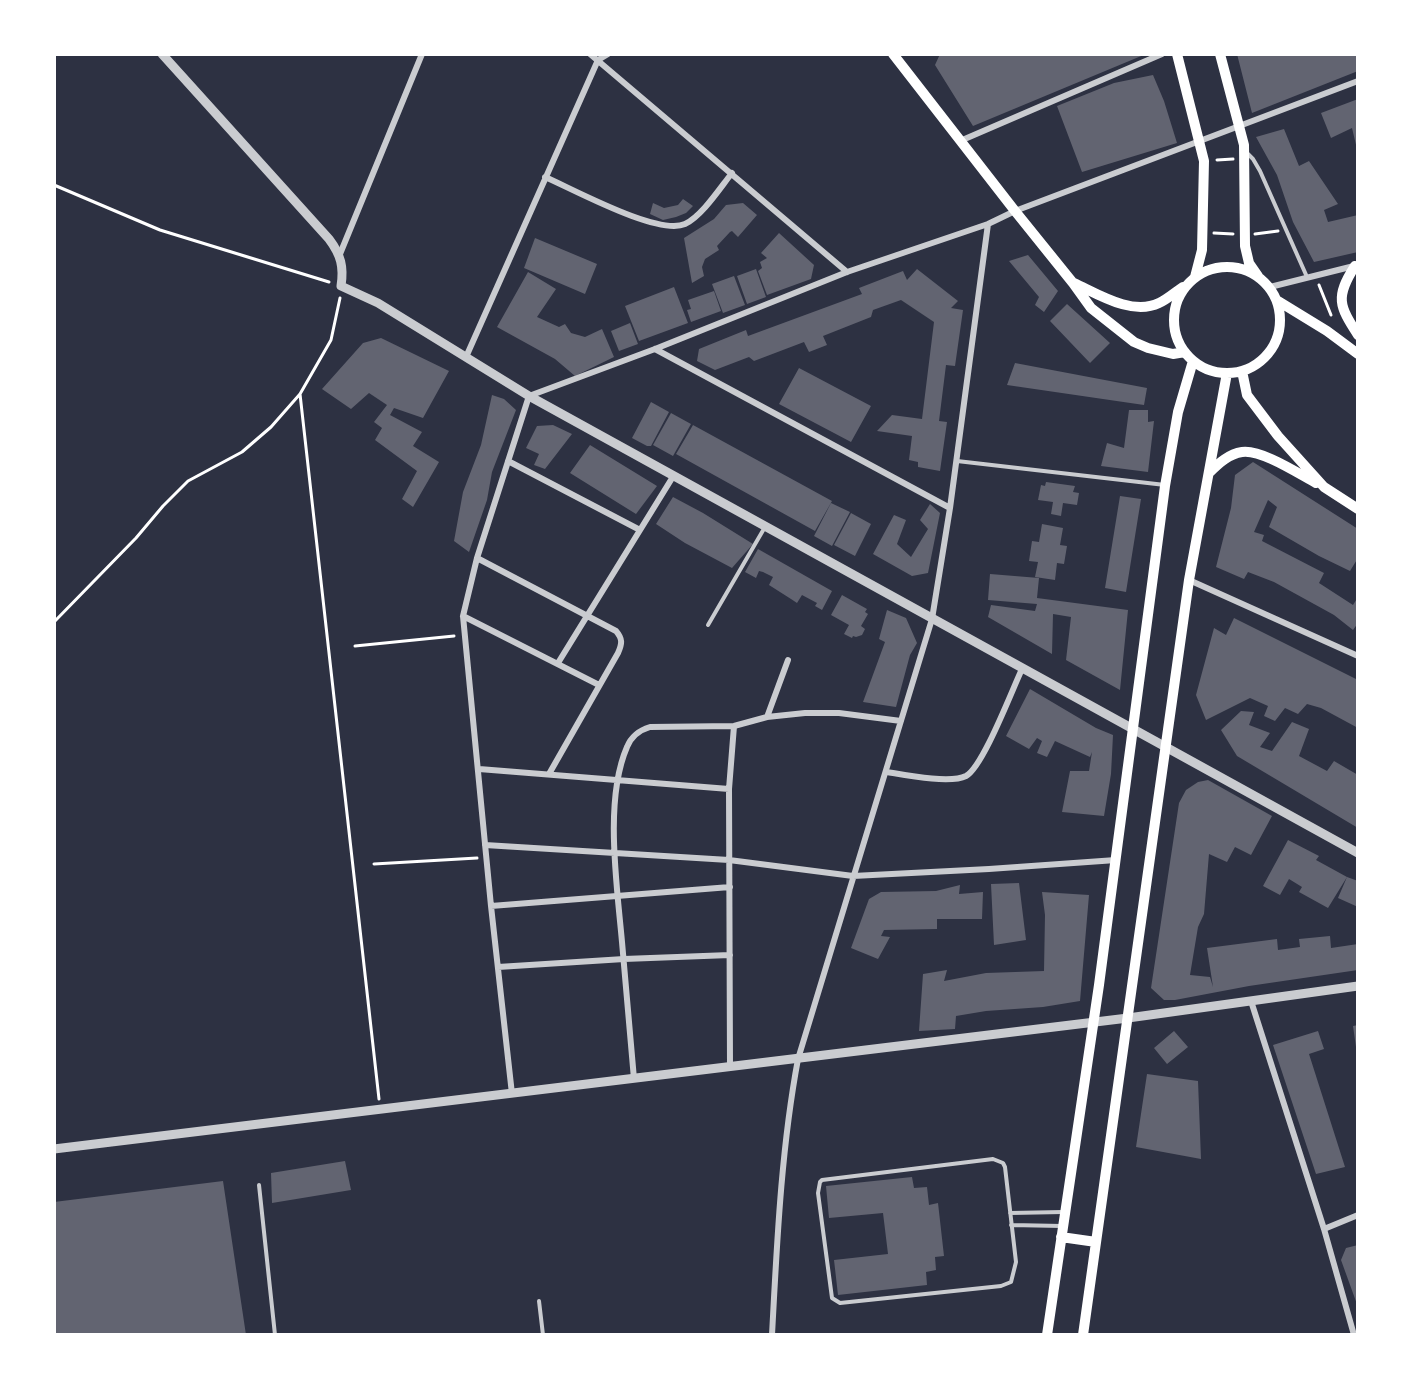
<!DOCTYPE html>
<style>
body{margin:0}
#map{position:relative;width:1412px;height:1389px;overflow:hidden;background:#2d3142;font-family:Spectral,serif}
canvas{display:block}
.frame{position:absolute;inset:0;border:56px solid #fff;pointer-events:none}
</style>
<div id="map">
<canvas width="1412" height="1389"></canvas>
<div class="frame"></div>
</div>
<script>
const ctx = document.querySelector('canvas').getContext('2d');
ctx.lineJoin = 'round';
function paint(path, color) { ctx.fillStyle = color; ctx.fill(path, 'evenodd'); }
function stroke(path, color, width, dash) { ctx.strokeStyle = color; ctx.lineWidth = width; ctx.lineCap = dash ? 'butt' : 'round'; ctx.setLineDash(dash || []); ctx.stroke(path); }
paint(new Path2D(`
 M940 54H1146L973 126 935 65Z
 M1237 54H1358V71L1252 113Z
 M1153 75 1164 101 1177 143 1082 172 1057 106 1114 83Z
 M1358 99V149H1357L1352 128 1331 138 1321 113Z
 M1284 129 1299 166 1309 161 1338 204 1324 210 1328 222 1358 215V252L1314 262 1293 222 1277 175 1256 137Z
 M683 199 693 206 686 213 676 217 663 220 650 214 653 203 664 208 678 205Z
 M743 203 757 215 738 237 732 231 730 232 717 246 719 250 705 259 702 267 704 276 692 283 684 238 714 219 726 205Z
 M779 233 814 265 811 279 767 295 758 271 762 268 760 262 767 258 761 253Z
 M535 238 597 264 585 294 524 268Z
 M1028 255 1058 291 1044 312 1035 305 1039 297 1009 261Z
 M756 269 766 297 747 304 737 276Z
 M917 269 958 301 951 308 963 310 955 366 946 365 939 421 947 422 940 471 918 467V462L909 460 912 436 877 431 892 415 922 419 934 322 901 300 873 310 871 317 823 336 827 345 809 352 804 342 754 361 749 357 715 370 697 361 699 349 746 330 748 336 862 294 859 288 903 271 907 280Z
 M528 272 556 289 537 317 559 327 565 324 571 333 585 337 602 329 614 357 575 376 555 359 497 327Z
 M734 276 745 305 723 313 712 284Z
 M674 287 688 323 639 341 625 306Z
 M714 291 721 311 691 322 687 310 691 309 688 300Z
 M1067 304 1110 343 1090 363 1050 321Z
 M630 323 638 344 619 351 611 331Z
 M381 338 449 371 423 418 394 408 390 415 422 432 413 446 439 462 413 507 402 499 417 471 375 440 382 428 374 422 387 405 369 393 351 409 322 389 363 343Z
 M1015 363 1147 388 1144 405 1007 385Z
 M799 368 871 406 851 442 779 404Z
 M492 395 504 399 516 410 492 472 487 500 469 552 454 541 463 492 481 445Z
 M651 402 669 412 651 446H647L632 438Z
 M1129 410H1148V422L1154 421 1148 472 1101 466 1107 443 1124 448Z
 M671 413 691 424 673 456 653 445Z
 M553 425 572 434 545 469 534 465 539 454 526 448 537 426Z
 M693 425 832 501 815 531 676 454Z
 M590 445 657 486 636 514 570 473Z
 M1253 462 1358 529V558L1350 571 1319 556 1269 527 1277 507 1268 500 1254 532 1264 535 1262 541 1324 573 1319 583 1353 605 1358 597V623L1353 630 1334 615 1274 582 1248 572 1244 579 1216 567 1231 508 1235 475Z
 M1046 482 1075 486 1073 492 1079 493 1077 505 1063 503 1061 516 1051 514 1053 502 1038 500 1041 485 1045 486Z
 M1120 496 1141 499 1126 592 1105 588Z
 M673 497 703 513 753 544 732 568 685 543 656 524Z
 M831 503 850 512 832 546 814 536Z
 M930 504 940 513 928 573 912 576 873 554 894 515 906 520 897 544 911 557 928 529 920 520Z
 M851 513 871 524 855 556 834 545Z
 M1042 524 1063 528 1060 545 1067 546 1064 564 1057 563 1055 580 1035 577 1038 562 1029 561 1032 541 1039 542Z
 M758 549 832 591 822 610 815 606 817 603 802 595 797 603 791 599 769 585 773 577 763 572 759 571 756 578 745 572Z
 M990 574 1039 578 1037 598 1128 610 1120 690 1066 660 1071 617 1053 614 1052 654 988 617 991 605 1035 611 1037 604 988 600Z
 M842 595 867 609 865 612 868 614 861 626 865 629 862 635 856 637 853 636 852 638 844 634 849 625 831 615Z
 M887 610 906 618 917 643 910 655 896 707 863 702 885 642 879 639Z
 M1234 618 1358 680V728L1321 708 1307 704 1298 714 1285 708 1275 721 1264 716 1268 706 1250 698 1206 720 1196 695 1214 628 1226 635Z
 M1030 689 1096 728 1113 735 1111 774 1104 816 1062 812 1070 771H1089L1092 752 1090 757 1055 741 1047 757 1037 753 1042 741 1037 738 1029 749 1006 736Z
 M1241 711 1254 712 1249 725 1270 733 1260 747 1272 751 1292 722 1309 729 1299 756 1327 771 1334 761 1358 775V828L1237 756 1221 730Z
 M1208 780 1272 816 1251 855 1235 847 1227 862 1209 854 1204 914 1198 927 1190 975 1210 977 1213 987 1207 948 1277 939 1278 950 1300 947 1299 939 1330 936 1331 948 1358 944V970L1249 986 1175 1000H1164L1151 988 1179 803 1186 790 1198 782Z
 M1288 840 1319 856 1316 860 1347 877 1328 908 1299 892 1302 887 1289 879 1280 895 1263 886Z
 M1347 877 1358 881V907L1338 898Z
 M1019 883 1026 940 994 945 991 884Z
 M960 885 959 894 983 892 982 919H937V929L884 930 881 936 890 937 878 959 851 948 869 899 881 892 936 891Z
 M1042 892 1089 895 1080 1001 1043 1007 986 1011 956 1016 955 1029 919 1031 923 974 947 970 944 981 986 973 1044 971 1045 915Z
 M1358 1025V1054H1357L1353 1026Z
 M1174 1031 1188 1047 1167 1064 1154 1048Z
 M1318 1031 1324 1049 1309 1054 1345 1167 1316 1174 1273 1045Z
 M1147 1074 1198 1081 1201 1159 1136 1147Z
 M345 1161 351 1190 272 1203 271 1173Z
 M912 1177 914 1188 927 1187 929 1205 938 1203 944 1256 935 1257 936 1270 926 1272 927 1285 838 1295 834 1260 888 1254 883 1213 829 1218 826 1186Z
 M223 1181 246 1335H54V1202Z
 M1358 1245V1307L1341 1260 1346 1248Z`), '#626471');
stroke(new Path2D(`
 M1217 160 1233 159
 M54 185 160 230 329 282
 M1214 233 1233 234
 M1255 234 1278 231
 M1319 285 1331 315
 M300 394 379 1099
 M54 622 136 538 163 506 188 481 242 452 271 427 300 394 331 340 340 298
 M355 646 454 636
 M374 864 477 858`), '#fff', 3);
stroke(new Path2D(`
 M1246 152 1253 159 1260 171 1307 277
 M957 461 1165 485
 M708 625 765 527
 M993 1159 1003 1163 1005 1167 1016 1262 1011 1282 1001 1286 840 1303 832 1298 818 1193 820 1182 822 1180Z
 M259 1185 275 1335
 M1010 1213 1063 1212
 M1011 1225 1062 1226
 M539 1301 543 1335`), '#caccd0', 4);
stroke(new Path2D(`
 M590 54 847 272
 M960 141 1162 54
 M545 177C573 189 658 236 685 224 702 216 720 188 732 173
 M340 254 422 54
 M1270 287 1354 266
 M655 349 950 508
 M466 357 598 60 608 54
 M508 461 640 530
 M477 558 616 631C623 639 622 644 618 653L549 774
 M1189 580 1358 656
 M463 616 599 685
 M558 663 674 475
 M767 717 788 660
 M479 769 729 789
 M887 772C905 775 950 784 966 776 983 767 1012 690 1022 669
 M485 845 729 860 853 876 989 869 1116 860
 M491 906 730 887
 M498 967 624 959 730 955
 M1251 1001 1324 1229 1354 1335
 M730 1067 729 789 734 726
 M634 1079C630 1033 626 987 622 942 617 885 604 800 627 747 631 737 640 730 650 727L734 726 767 717 805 713H839L901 721
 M512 1094 491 906 463 616 477 558 529 396 655 349 847 272 988 224 1015 211 1358 81
 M1324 1229 1358 1215
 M772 1335C777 1243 781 1150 798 1059L932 619 950 508 988 224`), '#caccd0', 6);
stroke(new Path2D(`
 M162 54 329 239C341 255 344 267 341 286L378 303 529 396 1358 853
 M54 1149 1128 1018 1358 986`), '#caccd0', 9);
stroke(new Path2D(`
 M893 54 1015 211 1073 283 1091 308 1134 342 1148 348 1173 354 1185 352
 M1177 54 1204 161 1202 250 1195 277
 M1220 54 1244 145 1245 246 1249 263 1258 276
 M1355 266C1335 297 1339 306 1358 335
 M1174 320a53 53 0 1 1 106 0a53 53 0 1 1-106 0Z
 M1074 283C1098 294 1132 316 1159 303 1168 299 1175 292 1183 287
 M1278 301 1327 331 1358 354
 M1242 371 1247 395 1278 436 1324 487 1358 509
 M1210 472C1219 463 1229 454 1242 452 1261 449 1299 474 1316 483
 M1061 1237 1096 1242
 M1047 1335 1099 985 1165 486 1178 412 1193 361
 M1083 1335 1189 580 1227 373`), '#fff', 10);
</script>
